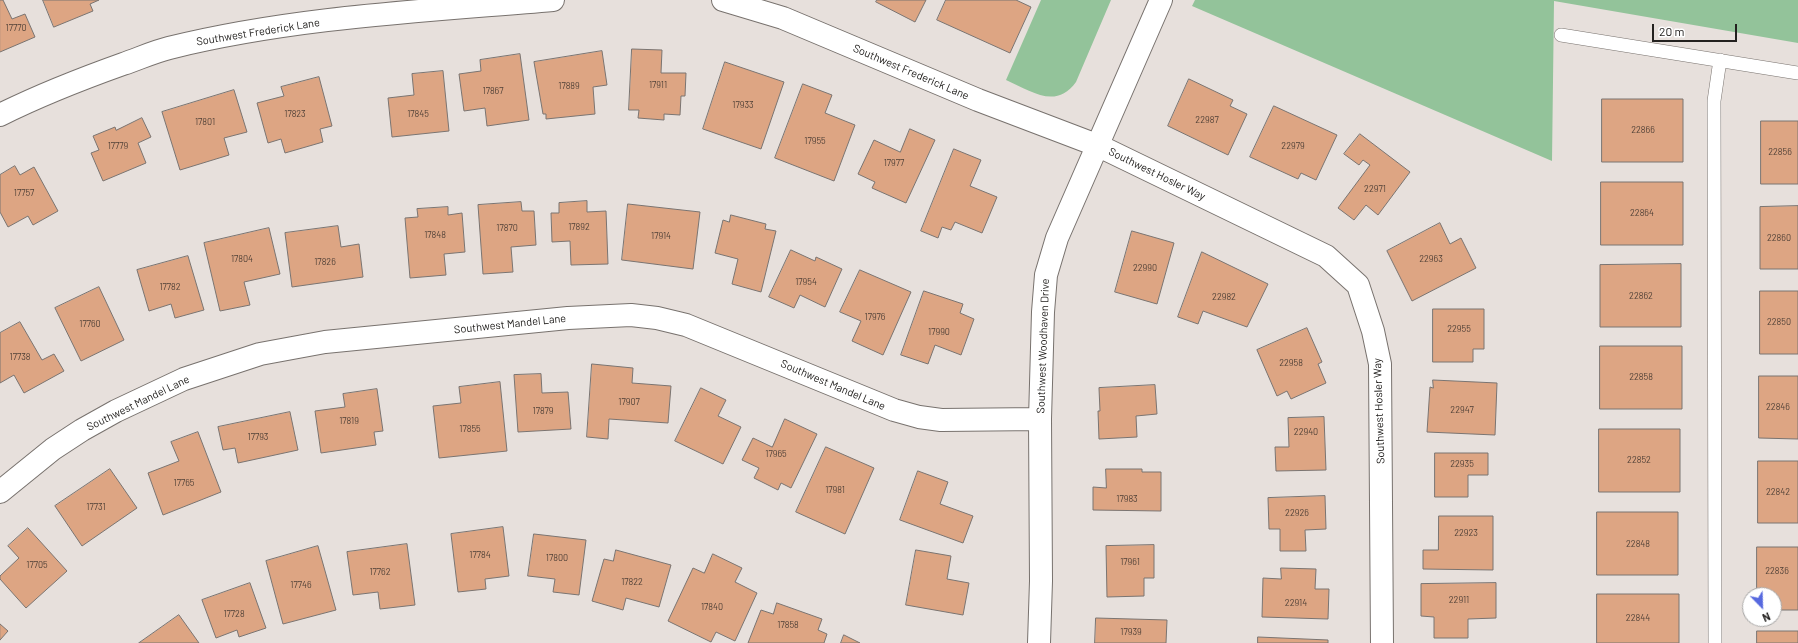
<!DOCTYPE html>
<style>
body{margin:0}
#map{position:relative;width:1798px;height:643px;overflow:hidden;background:#e7e0dc;font-family:Barlow,sans-serif}
canvas{display:block}
.north{position:absolute;left:1742px;top:587px;width:40px;height:40px;box-sizing:border-box;background:#fff;border:1px solid #a7a6a5;border-radius:50%;rotate:157deg;font-size:11px;font-weight:700;line-height:16px;text-align:center;color:#23211f}
.north::after{content:'';display:block;margin:auto;width:14px;height:18px;background:#5769df;clip-path:polygon(50% 0,100% 100%,50% 72%,0 100%)}
.scale{position:absolute;left:1652px;top:24px;width:85px;height:18px;box-sizing:border-box;border:2px solid #23211f;border-top:0;padding-left:5px;font-size:12px;line-height:14px;white-space:nowrap;color:#23211f;-webkit-text-stroke:3px #fff;paint-order:stroke}
</style>
<div id="map">
<canvas width="1798" height="643"></canvas>
<div class="north">N</div>
<div class="scale">20 m</div>
</div>
<script>
const ctx = document.querySelector('canvas').getContext('2d');
ctx.lineJoin = 'round';
function paint(path, color) { ctx.fillStyle = color; ctx.fill(path, 'evenodd'); }
function stroke(path, color, width, dash) { ctx.strokeStyle = color; ctx.lineWidth = width; ctx.lineCap = dash ? 'butt' : 'round'; ctx.setLineDash(dash || []); ctx.stroke(path); }
function label(font, color, halo, rows, align = 'center') {
  ctx.font = font + ' Barlow,sans-serif'; ctx.lineWidth = 3; ctx.setLineDash([]); ctx.textBaseline = 'middle'; ctx.strokeStyle = halo; ctx.fillStyle = color; for (const [text, x, y, turn = 0] of rows) {
    ctx.save(); ctx.translate(x, y); ctx.rotate((+turn || 0) * Math.PI / 180); ctx.textAlign = isNaN(turn) ? turn : align; if (halo) ctx.strokeText(text, 0, 0); ctx.fillText(text, 0, 0); ctx.restore();
  }
}
paint(new Path2D(`
 M1041 0H1111L1076 82C1056 110 1031 91 1006 80Z
 M1195 0H1798V43L1554 1 1552 161 1192 6Z`), '#93c39a');
const building = new Path2D(`
 M0 0H3L12 19 25 14 35 37 0 52Z
 M43 0H99L90 4 93 11 54 27Z
 M877 0H926L915 22 876 2Z
 M946 0H1016L1031 7 1010 53 937 20Z
 M632 49 662 50 661 73H686L685 96H681L680 115 664 114V120L638 118 639 110H629Z
 M602 51 607 85 593 87 595 114 546 119V114H543L534 62Z
 M520 54 529 120 487 126 485 108 464 111 459 74 481 71 480 60Z
 M725 62 784 82 761 149 703 129Z
 M443 71 449 131 392 137 388 98 414 95 412 74Z
 M319 77 332 126 320 129 323 142 285 153 281 139 268 143 257 103 284 96 281 87Z
 M1189 79 1233 100 1230 106 1247 114 1228 155 1168 126Z
 M803 84 832 95 825 113 855 125 834 181 775 158Z
 M234 90 247 132 224 138 229 155 180 170 162 112Z
 M1602 99H1683V162H1602Z
 M1274 106 1337 135 1316 180 1301 173 1298 179 1250 157Z
 M142 118 151 137 138 143 146 163 103 181 91 153 99 150 93 136 115 127 116 130Z
 M1761 121H1798V184H1761Z
 M910 129 935 140 906 203 872 188 875 182 858 174 874 140 900 152Z
 M1360 134 1410 172 1378 215 1366 205 1354 220 1338 208 1370 165 1363 160 1359 165 1344 154Z
 M954 149 981 160 970 186 997 197 982 233 955 222 951 230 942 227 938 238 921 231Z
 M15 166 20 175 34 167 58 211 33 225 28 216 8 227 0 212V175Z
 M1601 182H1683V245H1601Z
 M587 201V212L606 211 608 264 571 265 570 241 552 242 551 213H559V203Z
 M521 202 522 211H534L536 245 511 247 513 272 483 274 478 205Z
 M628 204 700 212 693 269 622 260Z
 M1798 206V269H1760V207Z
 M448 207V215L462 213 465 252 444 254 446 275 410 278 405 218 418 217 417 209Z
 M731 215 766 224 765 229 776 231 761 292 732 284 738 259 715 253 723 220 729 222Z
 M1440 223 1450 244 1461 238 1476 268 1412 301 1387 251Z
 M338 226 341 247 359 244 363 277 292 287 285 233Z
 M269 228 280 274 244 282 250 305 220 311 204 243Z
 M1132 231 1174 243 1157 304 1115 292Z
 M791 250 815 261 816 257 842 269 825 307 800 295 794 308 769 297Z
 M1202 252 1268 284 1247 327 1203 311 1198 324 1178 317Z
 M188 256 204 310 175 318 171 304 149 311 137 270Z
 M1681 264V327H1600V265Z
 M860 270 911 292 883 355 852 341 861 321 840 312Z
 M99 287 124 340 81 361 55 308Z
 M924 291 963 304 960 313 974 319 961 355 935 345 928 364 901 355Z
 M1760 291H1798V354H1760Z
 M1433 309H1484V349H1473V362H1433Z
 M20 322 42 360 54 354 64 371 24 393 14 375 0 383V333Z
 M1307 328 1322 362 1318 364 1326 383 1291 399 1287 391 1277 396 1257 350Z
 M1600 346H1682V409H1600Z
 M592 364 633 368 632 383 671 386 668 423 609 419 608 439 587 437Z
 M541 374 542 393 568 392 571 429 518 432 514 375Z
 M1759 376H1798V439L1759 438Z
 M1433 380 1497 383 1495 435 1427 432 1430 387 1433 388Z
 M500 382 507 451 439 458 433 406 461 403 459 387Z
 M1155 385 1157 414 1136 416 1137 437 1099 439 1098 411H1100L1099 388Z
 M701 388 726 400 718 416 741 427 723 464 675 441Z
 M377 389 383 431 374 432 376 445 321 453 315 411 345 407 343 394Z
 M290 412 298 450 238 463 235 448 223 450 218 427Z
 M1324 417 1326 470 1276 471 1275 447H1289L1288 418Z
 M785 419 817 434 791 488 781 483 778 490 754 478 759 468 742 460 753 438 772 447Z
 M1599 429H1680V492H1599Z
 M198 432 221 492 163 515 148 473 179 461 171 442Z
 M826 447 874 468 845 534 796 512Z
 M1435 453H1488V475H1468V497H1435Z
 M1758 461H1798V523H1758Z
 M110 469 137 508 82 546 55 506Z
 M1106 469H1142V472H1161V511L1093 510V487L1106 488Z
 M918 471 948 482 940 504 973 516 963 543 900 520Z
 M1325 496 1326 529 1305 530 1306 551H1280V529H1269L1268 498Z
 M1597 512H1678V575H1597Z
 M1439 516H1493V570L1423 569V550H1438Z
 M503 527 509 576 485 579 486 589 458 592 451 534Z
 M28 528 67 571 26 608 0 579V576L19 558 8 546Z
 M534 534 586 540 579 595 553 592 555 579 528 576Z
 M407 544 415 605 380 609 378 592 353 595 347 552Z
 M1154 545V578H1144V596L1107 597 1106 546Z
 M318 546 336 610 283 624 266 561Z
 M1757 547H1798V610H1774V595H1757Z
 M616 550 671 565 659 607 626 598 623 610 592 601 604 559 613 561Z
 M916 550 951 556 947 579 969 583 963 615 906 605Z
 M713 554 742 568 735 582 757 593 735 641 716 632 711 642 668 621 693 568 704 573Z
 M1281 568 1316 569 1315 589H1329L1328 619 1262 617 1263 578 1281 579Z
 M250 583 266 628 239 637 237 630 216 638 202 600Z
 M1496 583V618L1468 619V638H1434V617L1421 616V584Z
 M1597 594H1679V643H1597Z
 M777 603 822 619 818 630 827 634 824 643H748L761 610 773 614Z
 M179 615 199 643H139Z
 M1096 618 1167 620 1166 643H1095Z
 M0 624 8 631 0 640Z
 M1757 631H1798V643H1757Z
 M844 635 860 643H841Z
 M1258 637 1328 640V643H1258Z`);
paint(building, '#dda583');
stroke(building, '#7a7471', 1);
const lane = new Path2D(`
 M1561 35 1798 73
 M1715 643 1714 101 1720 60`);
const street = new Path2D(`
 M723 0 783 18 978 100 1099 146 1326 256 1358 285 1373 331 1380 364 1382 643
 M0 115C40 95 81 79 123 64 138 59 153 52 169 48 294 17 425 11 553 0
 M0 492 53 449 82 430 116 411 184 379 260 354 325 342 568 318 631 315 657 318 686 325 894 410 919 417 941 420 1040 419
 M1039 643 1041 581 1040 419 1043 312 1046 275 1057 238 1161 0`);
stroke(lane, '#78726e', 14);
stroke(street, '#78726e', 24);
stroke(lane, '#fff', 13);
stroke(street, '#fff', 22);
label('9px', '#524238', null, [
 ["17770",16,28],
 ["17911",658,85],
 ["17889",569,86],
 ["17867",493,91],
 ["17933",743,105],
 ["17823",295,114],
 ["17845",418,114],
 ["22987",1207,120],
 ["17801",205,122],
 ["22866",1643,130],
 ["17955",815,141],
 ["17779",118,146],
 ["22979",1293,146],
 ["22856",1780,152],
 ["17977",894,163],
 ["22971",1375,189],
 ["17757",24,193],
 ["22864",1642,213],
 ["17892",579,227],
 ["17870",507,228],
 ["17848",435,235],
 ["17914",661,236],
 ["22860",1779,238],
 ["17804",242,259],
 ["22963",1431,259],
 ["17826",325,262],
 ["22990",1145,268],
 ["17954",806,282],
 ["17782",170,287],
 ["22862",1641,296],
 ["22982",1224,297],
 ["17976",875,317],
 ["22850",1779,322],
 ["17760",90,324],
 ["22955",1459,329],
 ["17990",939,332],
 ["17738",20,357],
 ["22958",1291,363],
 ["22858",1641,377],
 ["17907",629,402],
 ["22846",1778,407],
 ["22947",1462,410],
 ["17879",543,411],
 ["17819",349,421],
 ["17855",470,429],
 ["22940",1306,432],
 ["17793",258,437],
 ["17965",776,454],
 ["22852",1639,460],
 ["22935",1462,464],
 ["17765",184,483],
 ["17981",835,490],
 ["22842",1778,492],
 ["17983",1127,499],
 ["17731",96,507],
 ["22926",1297,513],
 ["22923",1466,533],
 ["22848",1638,544],
 ["17784",480,555],
 ["17800",557,558],
 ["17961",1130,562],
 ["17705",37,565],
 ["22836",1777,571],
 ["17762",380,572],
 ["17822",632,582],
 ["17746",301,585],
 ["22911",1459,600],
 ["22914",1296,603],
 ["17840",712,607],
 ["17728",234,614],
 ["22844",1638,618],
 ["17858",788,625],
 ["17939",1131,632]
]);
label('11px', '#23211f', '#fff', [
 ["Southwest Frederick Lane",258,32,-9],
 ["Southwest Frederick Lane",911,72,23],
 ["Southwest Hosler Way",1157,174,26],
 ["Southwest Mandel Lane",510,324,-6],
 ["Southwest Woodhaven Drive",1043,346,-88],
 ["Southwest Mandel Lane",833,385,23],
 ["Southwest Mandel Lane",138,403,-26],
 ["Southwest Hosler Way",1379,411,-92]
]);
</script>
